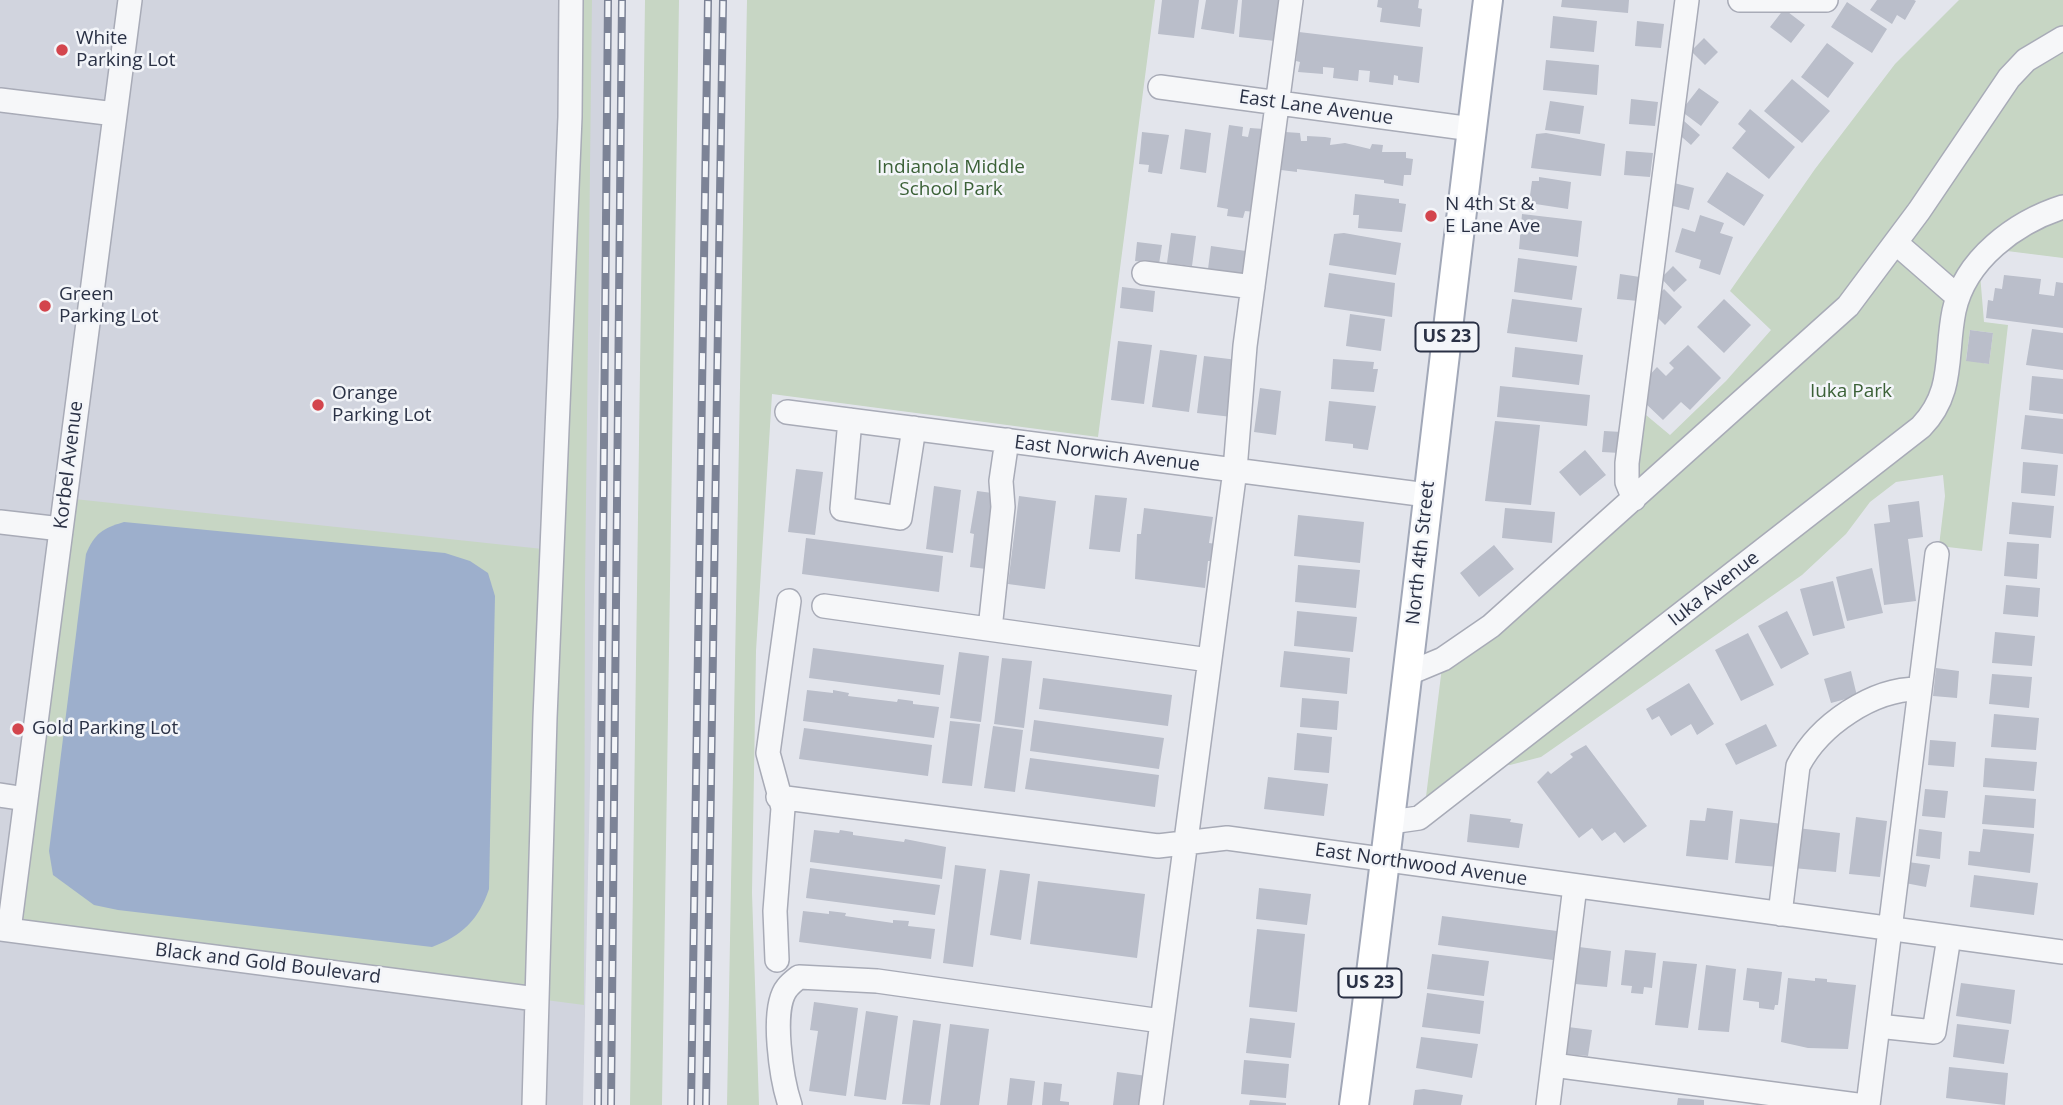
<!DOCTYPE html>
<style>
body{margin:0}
canvas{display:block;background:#e3e5ec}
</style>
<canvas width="2063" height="1105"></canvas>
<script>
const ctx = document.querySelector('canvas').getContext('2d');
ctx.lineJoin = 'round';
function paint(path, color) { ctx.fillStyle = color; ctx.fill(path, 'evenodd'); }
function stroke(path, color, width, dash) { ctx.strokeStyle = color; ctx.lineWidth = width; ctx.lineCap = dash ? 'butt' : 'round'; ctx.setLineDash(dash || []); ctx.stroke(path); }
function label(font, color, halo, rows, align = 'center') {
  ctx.font = font + ' "Open Sans",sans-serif'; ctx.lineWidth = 5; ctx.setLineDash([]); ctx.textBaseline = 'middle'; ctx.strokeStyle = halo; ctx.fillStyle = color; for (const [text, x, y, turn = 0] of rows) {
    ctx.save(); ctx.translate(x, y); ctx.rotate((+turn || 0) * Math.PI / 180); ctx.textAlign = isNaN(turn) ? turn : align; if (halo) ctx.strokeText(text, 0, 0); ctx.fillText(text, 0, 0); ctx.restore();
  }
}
paint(new Path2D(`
 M0 0H607L583 1105H0Z`), '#d1d4de');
paint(new Path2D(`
 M571 0H592L585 585 584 1005 9 930 65 498 552 550Z
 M645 0H679L662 1105H630Z
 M747 0H1155L1098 437 772 394 756 651 752 893 759 1105H727Z
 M1959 0H2063V258L1991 249 1979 262 1984 322 2008 325 1982 551 1939 546 1945 496 1943 475 1896 482 1870 502 1846 534 1802 575 1541 757 1510 765 1492 761 1424 813 1443 659 1633 499 1634 405 1670 435 1726 381 1771 330 1730 291 1815 169 1895 64ZM1970 330 1993 333 1989 364 1966 360Z`), '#c7d6c4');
paint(new Path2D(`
 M124 522 445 553 470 561 488 573 495 596 489 889C479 919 462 936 432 947L118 910 94 905 53 875 49 851 86 554C94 534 103 528 124 522Z`), '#9dafcc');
paint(new Path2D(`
 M1162 0H1199L1194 38 1158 34Z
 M1206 0H1238L1234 34 1201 29Z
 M1242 0H1280L1275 41 1239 37Z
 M1378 0H1419L1418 8 1422 9 1420 27 1380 22 1382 8 1377 7Z
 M1562 0H1629L1628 13 1561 7Z
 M1877 0H1914L1916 1 1905 20 1897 15 1892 24 1870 10Z
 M1847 2 1887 29 1872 53 1831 27Z
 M1784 9 1805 25 1791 43 1770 27Z
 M1553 16 1597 21 1594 52 1550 48Z
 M1637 21 1664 24 1661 48 1635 46Z
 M1299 32 1423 47 1419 83 1398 80V76L1394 75 1393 85 1369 82 1370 71 1359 70 1358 81 1333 78 1334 68 1323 67V74L1298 72 1300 62 1296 61Z
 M1704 38 1718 52 1705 65 1691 51Z
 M1827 43 1854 63 1828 98 1801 77Z
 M1546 60 1599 65 1597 95 1543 90Z
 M1792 79 1830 111 1802 143 1764 111Z
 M1699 88 1719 102 1701 126 1681 111Z
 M1631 99 1658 102 1655 126 1629 124Z
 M1550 101 1584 106 1580 134 1545 130Z
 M1750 109 1795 147 1769 179 1732 148 1746 131 1738 124Z
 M1684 121 1700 135 1691 145 1675 131Z
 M1229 125 1243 127 1242 136 1248 137 1250 128 1264 129 1255 212 1245 211 1243 218 1227 216 1228 209 1217 207Z
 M1185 129 1211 133 1206 173 1180 169Z
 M1142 132 1169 135 1162 174 1148 172 1149 165 1139 164Z
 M1285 132 1300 133 1301 141H1307V136L1325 137 1331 138 1330 145 1345 143 1370 149 1372 144 1383 145 1382 152H1406V158L1413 159 1411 175H1404L1403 186 1384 183V180L1297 169V172L1281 170Z
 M1546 133 1605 144 1601 176 1531 168 1536 134Z
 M1626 151 1653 153 1650 177 1624 175Z
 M1727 172 1764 195 1744 226 1707 202Z
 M1539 177 1571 182 1568 209 1529 203 1532 181H1539Z
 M1674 183 1694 188 1689 210 1669 205Z
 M1355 194 1399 199V203L1406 204 1402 232 1358 228 1359 215H1353Z
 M1522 214 1582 221 1578 257 1519 249Z
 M1700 215 1724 223 1720 233 1733 237 1720 275 1699 268 1701 260 1675 252 1682 228 1695 232Z
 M1171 233 1196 236 1192 266 1167 263Z
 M1344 233 1401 243 1396 275 1329 265 1334 234Z
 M1137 242 1162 245 1159 264 1135 261Z
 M1211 246 1253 252 1250 274 1208 269Z
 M1518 258 1577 266 1572 300 1514 292Z
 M1673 266 1687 280 1674 292 1661 278Z
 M1329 273 1395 283 1392 317 1324 307Z
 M1620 274 1640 277 1638 301 1617 299Z
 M2004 275 2041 279 2039 294 2054 296 2056 282 2063 283V328L1986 318 1988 300 1993 301 1995 288 2002 289Z
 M1122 287 1155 291 1153 312 1120 308Z
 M1664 289 1682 307 1665 325 1651 311 1660 303 1655 298Z
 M1512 299 1582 308 1577 342 1507 333Z
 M1724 299 1751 325 1724 353 1697 327Z
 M1350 314 1385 319 1381 351 1346 346Z
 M2032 329 2063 333V370L2026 365Z
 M1970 330 1993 333 1989 364 1966 361Z
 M1118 341 1152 345 1144 404 1111 400Z
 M1688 345 1721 378 1690 410 1681 402 1663 420 1644 402 1645 380 1657 367 1666 376 1674 368 1669 363Z
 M1515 347 1583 355 1579 385 1512 377Z
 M1160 350 1197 355 1189 412 1152 407Z
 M1204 356 1238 360 1232 417 1197 413Z
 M1333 359 1374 362 1373 369H1378L1374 392 1331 389Z
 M2032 376 2063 379V414L2029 410Z
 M1500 386 1590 395 1587 426 1497 417Z
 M1260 388 1281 391 1276 435 1254 432Z
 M1329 401 1376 406 1368 450 1353 448V444L1325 441Z
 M2025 415 2063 419V454L2021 449Z
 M1495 421 1540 425 1531 505 1485 501Z
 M1604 431 1622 432 1620 453 1602 452Z
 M1585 450 1606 475 1580 496 1559 472Z
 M2023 462 2058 465 2055 496 2021 493Z
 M796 469 823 472 815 535 788 532Z
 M934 486 961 490 953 553 926 549Z
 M977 491 1000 494 994 570 970 567 974 534 970 533Z
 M1095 495 1127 498 1120 552 1089 549Z
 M1019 496 1056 501 1045 589 1008 584Z
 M1919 501 1923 537 1908 539 1916 601 1884 605 1874 524 1890 522 1888 505Z
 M2012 502 2054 506 2051 538 2009 534Z
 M1144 508 1213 517 1209 543 1216 544 1214 561H1208L1205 588 1135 579 1137 534H1141Z
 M1505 508 1555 512 1552 543 1502 538Z
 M1298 515 1364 522 1360 563 1294 556Z
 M806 538 943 556 939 592 802 574Z
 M2007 542 2039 544 2037 579 2004 576Z
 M1494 545 1514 569 1479 597 1460 573Z
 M1298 565 1360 570 1356 608 1295 602Z
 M1872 568 1883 613 1847 621 1836 577Z
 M1833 581 1845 628 1813 636 1800 589Z
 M2006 585 2040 588 2038 617 2003 614Z
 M1297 611 1357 617 1353 652 1294 646Z
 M1787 611 1809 654 1781 669 1758 626Z
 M1995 632 2035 636 2032 666 1992 663Z
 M1748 633 1774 685 1741 701 1715 650Z
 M813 648 944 665 940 695 809 678Z
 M1284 651 1350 658 1347 694 1280 687Z
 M959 652 989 656 981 722 950 718Z
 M1002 658 1032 661 1024 728 994 724Z
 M1936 668 1959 671 1957 698 1933 696Z
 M1851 671 1857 696 1831 703 1824 679Z
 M1992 674 2032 677 2029 708 1989 704Z
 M1043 678 1172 695 1168 726 1039 709Z
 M1689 683 1714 724 1697 735 1691 724 1671 736 1659 716 1652 720 1646 709Z
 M807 690 833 693V690L849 693 848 696 897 702 898 699 913 701V704L939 707 934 738 803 721Z
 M1302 698 1339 701 1337 730 1300 727Z
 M1994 714 2039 718 2036 750 1991 747Z
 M1034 720 1164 738 1159 769 1030 751Z
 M950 721 980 724 972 786 942 783Z
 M1766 724 1777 746 1736 765 1725 744Z
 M993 726 1023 730 1015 792 984 788Z
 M804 728 932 745 928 776 799 759Z
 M1297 733 1332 737 1329 773 1294 770Z
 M1930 740 1956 742 1954 767 1928 765Z
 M1586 745 1647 826 1624 843 1615 832 1602 841 1592 828 1579 838 1537 782 1548 771 1551 774 1573 757 1570 754Z
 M1030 758 1159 775 1155 807 1025 789Z
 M1985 758 2037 762 2034 791 1983 787Z
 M1268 777 1328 784 1324 816 1264 809Z
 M1925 789 1948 791 1945 818 1922 816Z
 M1985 795 2036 799 2034 828 1982 824Z
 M1707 808 1733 811 1728 860 1686 856 1690 820 1705 821Z
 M1470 814 1511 819 1510 822 1523 824 1519 848 1467 842Z
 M1856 817 1887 821 1880 877 1849 874Z
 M1740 819 1783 824 1778 867 1735 863Z
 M1797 828 1840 833 1836 872 1793 868Z
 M1919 829 1942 832 1940 859 1916 856Z
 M1983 829 2034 834 2030 873 1968 865 1969 851 1980 852Z
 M814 830 839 833 840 830 853 832V835L904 842 905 839 946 847 942 879 810 862Z
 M1908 862 1930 865 1926 887 1905 883Z
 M955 865 986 869 973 967 943 963Z
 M810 868 940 885 935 915 806 898Z
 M1000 870 1030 874 1021 940 990 935Z
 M1974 875 2038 883 2034 915 1970 907Z
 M1038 881 1145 894 1137 958 1030 944Z
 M1259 888 1311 894 1307 925 1256 919Z
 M803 911 829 914V911L846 913 845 916 893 923V920L909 921 908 926 935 929 931 959 799 942Z
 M1442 916 1557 931 1553 960 1438 945Z
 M1257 929 1305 934 1297 1012 1249 1007Z
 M1579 947 1611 951 1607 987 1575 984Z
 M1625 950 1656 953 1652 988 1644 987 1643 994 1631 993 1632 986 1621 985Z
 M1432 954 1489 961 1484 996 1427 989Z
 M1663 961 1697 964 1688 1028 1655 1025Z
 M1706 965 1736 969 1729 1032 1698 1030Z
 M1747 968 1782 972 1778 1005H1775L1774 1010 1759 1008V1002L1743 1000Z
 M1788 978 1815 981V978L1827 979V982L1856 985 1848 1049 1808 1048 1781 1042Z
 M1961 983 2015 990 2011 1024 1956 1016Z
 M1427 993 1484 1001 1480 1034 1422 1027Z
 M814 1002 858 1008 846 1096 809 1091 818 1031 810 1030Z
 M866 1011 898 1016 886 1100 854 1096Z
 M1250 1018 1295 1023 1291 1058 1246 1053Z
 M913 1020 941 1024 930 1105 902 1104Z
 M950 1024 989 1029 979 1105H940Z
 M1957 1024 2009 1030 2004 1064 1953 1057Z
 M1568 1027 1592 1030 1588 1056 1565 1054Z
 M1421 1037 1478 1044 1472 1078 1416 1068Z
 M1244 1060 1289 1064 1286 1098 1241 1094Z
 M1949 1067 2008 1073 2005 1105 1946 1098Z
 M1117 1072 1147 1076 1144 1105H1113Z
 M1010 1078 1035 1081 1032 1105H1007Z
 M1044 1082 1062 1084 1060 1101 1069 1102V1105H1042Z
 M1424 1089 1463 1095 1461 1105H1413L1415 1090Z
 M1678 1098 1704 1100V1105H1677Z
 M1250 1100 1286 1103V1105H1249Z`), '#babeca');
const minor = new Path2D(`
 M1740 0H1826
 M1160 87 1472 129
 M0 100 115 114
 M1896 243 1958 297
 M1144 273 1253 287
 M787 412 1427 495
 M850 420 842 509 900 518 914 428
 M1634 499 1627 482V463L1687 0
 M0 522 61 529
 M824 606 1209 660
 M990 629 1003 507 1001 481 1007 440
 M1407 674 1443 659 1491 626 1848 306 1919 211 2009 78 2026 60 2063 38
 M0 795 26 799
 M778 797 1158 846 1227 838 2063 952
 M1391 822 1419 818 1921 427C1955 392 1945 355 1954 311 1965 259 2016 222 2063 207
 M1780 914 1798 766C1819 725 1873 688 1920 689
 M0 929 536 999
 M9 930 130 0
 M777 960 775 911 783 808 768 753 789 601
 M1878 1026 1934 1032 1949 937
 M1553 1065 1857 1105
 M534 1105 545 718 570 117 571 0
 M790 1105C782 1081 770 1009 787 988 790 984 795 980 799 977L877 981 1161 1021
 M1151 1105 1235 470 1245 346 1291 0
 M1548 1105 1575 886
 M1868 1105 1937 554`);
const major = new Path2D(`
 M1354 1105C1403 737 1441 368 1488 0`);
stroke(minor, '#a8abb7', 26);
stroke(major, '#a2a8b8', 32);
stroke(minor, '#f6f7f9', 23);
stroke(major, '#fff', 28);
const rail = new Path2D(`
 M598 1105 608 0
 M611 1105 622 0
 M691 1105 708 0
 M706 1105 723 0`);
stroke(rail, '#7c8396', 8);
stroke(rail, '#f3f5f9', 5, [16]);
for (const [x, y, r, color] of [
 [62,50,7,"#d3454d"],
 [1431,216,7,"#d3454d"],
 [45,306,7,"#d3454d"],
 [318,405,7,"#d3454d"],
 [18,729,7,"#d3454d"]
]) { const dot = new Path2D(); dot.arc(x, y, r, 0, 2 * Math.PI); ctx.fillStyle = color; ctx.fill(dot); stroke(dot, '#f3f5f9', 2.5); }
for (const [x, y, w] of [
 [1447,337,63],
 [1370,983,63]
]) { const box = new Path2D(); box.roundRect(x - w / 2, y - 14.5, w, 29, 5); ctx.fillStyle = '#f3f5f9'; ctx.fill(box); stroke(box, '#2a3145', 2); }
label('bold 18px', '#2a3145', null, [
 ["US 23",1447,337],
 ["US 23",1370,983]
]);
label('19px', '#2a3145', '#f3f5f9', [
 ["White",76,39],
 ["Parking Lot",76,61],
 ["N 4th St &",1445,205],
 ["E Lane Ave",1445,227],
 ["Green",59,295],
 ["Parking Lot",59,317],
 ["Orange",332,394],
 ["Parking Lot",332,416],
 ["Gold Parking Lot",32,729]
], 'left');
label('19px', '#2a3145', '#f3f5f9', [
 ["East Lane Avenue",1316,108,8],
 ["East Norwich Avenue",1107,454,7],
 ["Korbel Avenue",69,465,-83],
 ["North 4th Street",1421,553,-84],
 ["Iuka Avenue",1714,589,-38],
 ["East Northwood Avenue",1421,865,8],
 ["Black and Gold Boulevard",268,964,7]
]);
label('19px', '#3b6137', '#f3f5f9', [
 ["Indianola Middle",951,168],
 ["School Park",951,190],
 ["Iuka Park",1851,392]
]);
</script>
